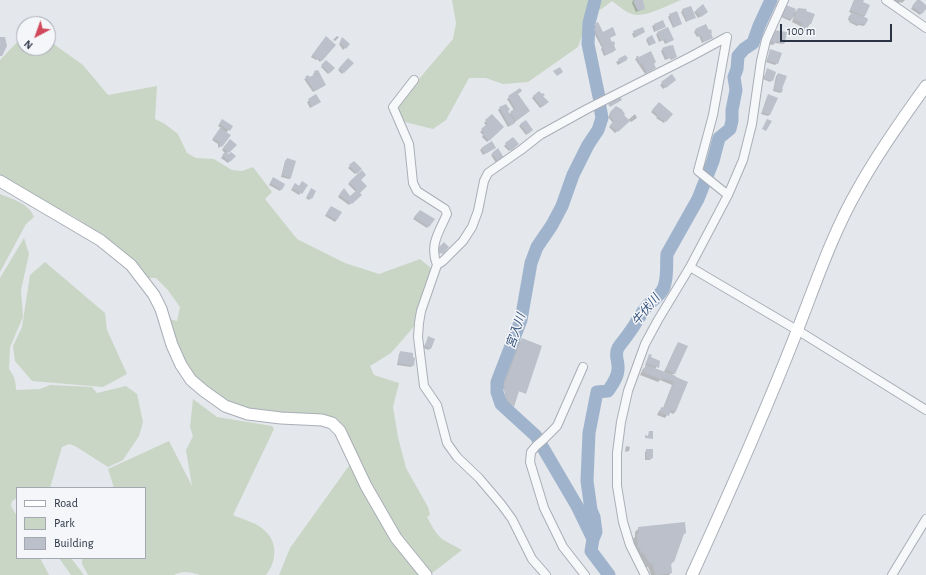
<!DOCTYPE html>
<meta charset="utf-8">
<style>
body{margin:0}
#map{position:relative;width:926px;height:575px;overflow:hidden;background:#e4e7ec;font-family:"Alegreya Sans",sans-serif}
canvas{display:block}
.legend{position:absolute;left:16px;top:487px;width:130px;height:72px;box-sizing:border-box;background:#f4f6f9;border:1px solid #a4a8b1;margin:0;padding:5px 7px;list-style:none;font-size:12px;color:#2b3445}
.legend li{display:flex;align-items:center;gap:8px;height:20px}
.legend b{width:20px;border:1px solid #a4a8b1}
.north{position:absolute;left:16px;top:16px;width:40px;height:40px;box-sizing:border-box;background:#f4f6f9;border:1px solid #a4a8b1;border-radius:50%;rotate:221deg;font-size:11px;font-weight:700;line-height:16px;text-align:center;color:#2b3445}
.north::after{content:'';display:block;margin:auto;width:14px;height:18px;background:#d1495b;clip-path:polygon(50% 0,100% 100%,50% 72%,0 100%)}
.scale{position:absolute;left:780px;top:24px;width:112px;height:18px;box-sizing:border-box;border:2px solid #2b3445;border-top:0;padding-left:5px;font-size:12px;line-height:14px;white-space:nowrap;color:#2b3445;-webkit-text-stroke:3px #f4f6f9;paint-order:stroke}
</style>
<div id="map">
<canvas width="926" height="575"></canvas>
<ul class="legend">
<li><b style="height:5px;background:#fff"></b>Road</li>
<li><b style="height:11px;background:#c9d6c5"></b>Park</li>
<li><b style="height:11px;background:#bbc0ca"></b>Building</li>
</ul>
<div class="north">N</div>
<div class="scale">100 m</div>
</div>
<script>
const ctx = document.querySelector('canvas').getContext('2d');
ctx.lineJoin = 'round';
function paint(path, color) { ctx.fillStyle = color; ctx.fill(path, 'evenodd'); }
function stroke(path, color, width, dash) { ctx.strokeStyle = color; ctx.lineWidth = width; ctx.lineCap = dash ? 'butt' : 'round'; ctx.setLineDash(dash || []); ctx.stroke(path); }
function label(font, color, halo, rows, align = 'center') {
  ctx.font = font + ' "Alegreya Sans","Noto Sans JP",sans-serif'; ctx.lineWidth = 3; ctx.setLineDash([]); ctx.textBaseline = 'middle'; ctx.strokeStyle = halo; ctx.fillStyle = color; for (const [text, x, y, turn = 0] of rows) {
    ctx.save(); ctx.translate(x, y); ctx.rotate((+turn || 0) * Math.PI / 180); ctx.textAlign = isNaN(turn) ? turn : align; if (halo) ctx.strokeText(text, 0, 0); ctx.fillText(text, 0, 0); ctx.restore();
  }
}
paint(new Path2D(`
 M452 0H681C669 5 648 16 636 15 627 14 619 6 612 1L603 8 589 16 578 47 528 82 503 84 486 78H469L446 120 433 129 401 121 396 106 453 39 456 23Z
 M24 35V48H48V40L83 65 108 95 157 86 155 119 165 124 178 134 187 153 196 158 214 159 232 170 242 171 253 167 272 192 265 199 297 239 345 263 379 274 420 259 433 270 417 323 391 353 370 366 374 375 399 383 393 407 398 437 406 468 428 507 430 515 427 517C431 524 435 533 442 539 448 543 455 546 462 550L431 574 400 539 339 424 254 411 232 405 196 379 185 363 178 348 169 319 177 321 180 307 167 289 156 278H147L110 241 76 218 0 176V60Z
 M0 194C12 199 30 204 34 217L26 224 0 272Z
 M24 238 29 254 21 290 23 317 10 347 9 369C14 376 16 381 16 390L40 389 50 385 92 387 97 393 126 386 137 394 143 422 139 436 123 460 108 467 75 446 69 444 62 447 50 488H17V498L12 501 11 506 17 516V558H40L49 575H0V278Z
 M45 262 105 313 107 330 127 374 103 387 32 381 15 361 13 346 22 327 30 275Z
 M193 399 217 417 272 426 274 429 233 515C243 520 256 522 264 530 278 541 277 562 266 575H200C191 572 182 570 174 575H88L82 564V558H145V488H114L108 469 169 441 192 486 186 450 193 436 190 427Z
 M351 463 421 575H279L290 548Z
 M59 558H71L84 575H71Z`), '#c9d6c5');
paint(new Path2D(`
 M633 0H642L644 9 636 12 632 3Z
 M854 0H863L862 3 869 6 864 17 865 25 863 26 859 25 857 26 849 22 850 21 848 20 849 16 854 14 849 12Z
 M888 0H905L902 3 900 2 896 6Z
 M916 2 926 6 920 15 911 9Z
 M703 6 706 13 698 18 694 12Z
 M786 6 793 14 798 9 810 24 804 32 799 31 800 26 792 22 794 16 790 21 781 17Z
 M683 10 694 18 686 22 681 12Z
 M670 15 681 24 673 28 668 17Z
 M662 21 665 27 654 32 652 26Z
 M595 25 609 38 615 50 613 52 604 56 601 49 602 48 593 31 594 30 593 26Z
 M696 30 710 34V39L702 43 699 36 697 37 694 32Z
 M634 32H644L634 38 632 34Z
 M658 33 673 40 665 44 663 40 659 42 656 34Z
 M337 36 339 37 335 41 333 40Z
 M648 38 654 43 649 46 646 40Z
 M771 38 785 43 783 44 775 43 773 45 769 44Z
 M325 39 335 45 320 62 317 59 316 60 311 57Z
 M343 39 349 44 343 50 339 44Z
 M663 49 676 57 671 60 670 58 665 60 661 51Z
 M771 50 777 63 775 65 766 62Z
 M625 57 626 60 618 65 616 62Z
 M638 57 653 64 655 68 645 74 635 59Z
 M348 59 352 63 342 74 338 70Z
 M326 61 334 68 328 74 321 67Z
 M767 70 772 80 770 82 763 79Z
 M315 72 324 86 313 92 304 79 314 76 313 74Z
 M778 74 782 92 780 93 773 91 776 76Z
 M671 75 673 82 663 89 660 85Z
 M520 89 517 94 527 113 508 127 498 110 500 108 507 112 509 114 514 110 507 99Z
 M316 96 318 103 310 108 307 102Z
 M534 96 542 97 546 104 540 108 532 98Z
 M767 97 770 114 768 116 761 114Z
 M659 103 665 121 664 123 656 118 657 117 651 112Z
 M616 107 628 120 635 114 637 118 631 122 629 120 615 133 609 127 613 123 608 117 610 115 609 114Z
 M492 115 503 127 487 142 482 137 483 135 480 132 487 126 484 123Z
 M525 121 532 130 526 135 519 126Z
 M221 122 232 126 226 133 229 135 219 148 218 147V144L212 140 221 128 218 126Z
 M512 138 517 144 509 151 504 146Z
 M230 140 236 145 226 154 234 156 228 163 221 158 225 153 222 150Z
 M491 143 493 149 483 155 480 150Z
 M498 150 503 157 496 163 491 155Z
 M287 159 291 178 289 179 281 177 285 161Z
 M354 162 360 169 355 174 348 168Z
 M362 172 360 180 359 193 360 195 349 205 338 197 342 191 350 197 356 192 348 184Z
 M273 178 281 189 280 191 269 185Z
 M307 185 299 195 291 190 294 186Z
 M310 191 311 198 309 200 306 198Z
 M329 209 341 213 335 222 325 216Z
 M418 213 433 219 427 228 413 219Z
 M429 337 430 348 429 350 423 348Z
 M522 339 525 393 518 391 512 407 506 401 504 389 501 388 519 342Z
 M679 343 675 373 672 375 675 378 676 411 673 414 669 412 665 418 657 415 659 411 663 408 672 385 660 380 658 382 640 375 643 369 646 366 645 365 650 355V358L658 365 655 369 664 372 676 346Z
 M401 352 413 365 411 367 397 365 399 354Z
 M626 446 630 447 629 451 625 452Z
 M647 450 652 458 650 460H645V452Z
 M639 528 682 536 674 561 670 565 671 573 669 575H651L648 567H646L640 556 634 551 633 539 635 537V532Z`), '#0003');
stroke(new Path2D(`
 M595 0 589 23 588 44 599 97
 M593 539 577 506 536 436 501 404 497 392V382L521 320 531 263 537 247 552 225 562 206 573 175 588 145 598 130 602 118 600 107
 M609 575 591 551 593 539 596 532 594 517 591 510 587 481 589 433 597 392 608 391C612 385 618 377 618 369 619 362 614 355 618 348 621 343 626 338 629 333 636 324 640 314 648 305 654 299 661 295 664 287 668 275 666 266 667 254L698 199 713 161 719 138 730 129 732 121V110L736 90 734 77 737 69 738 56 744 49 753 43 759 26 771 0`), '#9fb4cc', 13);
paint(new Path2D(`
 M635 0H643L645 9 638 11 633 1Z
 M855 0H864L863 2 870 5 865 16 850 10Z
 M917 0H920L926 5V9L922 14 912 6Z
 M703 4 708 12 701 17 696 10Z
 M786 5 796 9 792 19 782 16Z
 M691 6 696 18 687 21 682 9Z
 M798 8 807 9 806 11 815 14 811 24H809L807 30 801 28 803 23 794 19Z
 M677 11 682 24 674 27 669 14Z
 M851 13 853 14V13L867 18 868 20 865 25 861 23 860 25 850 21 851 19 849 18Z
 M663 20 666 27 656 31 654 24Z
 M598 22 603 32 613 27 616 35 610 38 612 42 614 41 615 44 614 45 616 50 606 55 602 47 603 46 594 29 596 28 594 24Z
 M706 24 709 30 711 29 712 33H711L713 38 704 42 701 35 699 36 695 29Z
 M643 27 645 32 636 37 633 31Z
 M668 27 674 40 667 43 665 39 661 41 657 32Z
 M774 30 787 32 785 43 776 41V43L770 42Z
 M652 35 656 43 651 45 647 38Z
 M326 36 336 45 322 61 319 58 318 60 312 55Z
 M0 37H5L7 46 2 56H0Z
 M342 37 350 44 346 49 340 42Z
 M671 45V46L673 45 677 57 673 59 672 57 667 59 662 48Z
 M770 49 782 53 778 64 767 60Z
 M651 51 656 62 654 64 656 68 647 73 642 63 640 64 636 56H638L639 57Z
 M625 55 628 58 627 59V60L620 64 618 59Z
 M348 58 354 63 344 73 339 68Z
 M326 60 335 68 330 73 321 65Z
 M560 67 563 72 557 76 553 71Z
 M767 68 776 72 773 81 764 78Z
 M318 70 326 85 315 91 305 77 308 75 310 77 315 74 314 71Z
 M778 73 787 76 782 89H783L782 92 774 89Z
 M672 74 676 80 666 88 661 82Z
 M520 88 522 91 518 94 530 111 516 121 510 112 515 108 508 96Z
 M539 91 542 94 543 93 545 95 543 96 549 102 542 107 533 96Z
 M316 94 321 102 312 107 308 99Z
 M768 94 778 98 770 115 762 112Z
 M620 97 622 100 610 107 608 104Z
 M659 102 673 114 666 122 657 116 658 115 652 110Z
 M506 104 510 110 508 111 515 123 510 126 499 107Z
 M616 106 623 110H622L625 114 624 115 630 121 618 132 610 125 614 121 609 115 611 113 610 112Z
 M492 114 504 127 489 141 483 134 484 133 481 129 488 123 485 120Z
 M222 119 233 126 230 131 219 124Z
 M767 119 772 121 766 131 762 129Z
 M526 120 533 130 528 134 520 124Z
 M220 128 231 135 222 147 219 145 220 142 213 138Z
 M513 137 519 144 511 151 505 143Z
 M230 139 237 145 229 153 223 148Z
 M492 141 496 148 485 154 481 148Z
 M498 148 504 158 498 162 492 153Z
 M225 152 229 154 231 152 236 156 230 162 222 155Z
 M287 158 296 161 291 178 282 175Z
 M354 161 362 169 357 174 349 165Z
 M362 170 366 175 361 180 367 186 360 193 362 195 352 204 339 195 344 188 350 196 357 190 349 182Z
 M273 177 285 184 282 190 270 183Z
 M302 181 308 185 302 194 292 188 295 183 299 186Z
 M311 188 316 191 312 199 307 196Z
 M331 206 342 212 337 220 326 214Z
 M420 210 435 219 429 227 414 217Z
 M444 242 449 247 443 254 441 253 440 254 437 251V249Z
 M428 336 435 339 431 349 425 346Z
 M522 338 542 346 526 394 519 391 514 407 507 400 504 385Z
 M678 342 688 346 675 374 666 369Z
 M400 351 413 353V357L415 358 414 366 398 363Z
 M649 354 652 355 651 357 660 361 659 368 646 363Z
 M646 365 676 376V377L688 382 676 411 671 410 669 416 660 412 661 407 664 408 674 382 663 378 662 380 643 372Z
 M649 431H653V439L645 438V435L648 436Z
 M646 449H653V458L647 459Z
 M685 522 686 533 684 534 674 562H671L672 573 656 575 652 563 650 564 644 553H641L640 548H638L637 534H639L638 527Z`), '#bbc0ca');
const street = new Path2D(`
 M886 0 926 28
 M727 37 713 115 698 171 728 195
 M414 80 393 107 409 144 413 183 417 191 445 209 447 214C439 232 429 245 437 265L421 311 419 323 418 337 424 386 437 405 447 443 457 457 479 478 501 504 512 519 532 559 546 575
 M437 265 443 261 463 241 472 227 478 211 484 181 488 173 521 150 540 135 587 109 690 57 727 37
 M690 267 802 333 926 410
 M583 367 557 426 544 439 536 446 531 452 530 462 544 508 563 547 585 575
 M645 575 630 545 623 522 617 486V453L621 422 628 391 645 344 658 320 690 267 728 195 743 160 752 124 761 61 766 40 784 0
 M892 575 926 519`);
const secondary = new Path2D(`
 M0 181 100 240 131 265 154 295 161 309 172 345 181 365 191 380 204 391 225 406 248 414 281 418 322 420 332 423 340 431 366 486 396 538 426 575
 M692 575C729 494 765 413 797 331 816 283 832 234 858 189 878 153 902 119 926 86`);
stroke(street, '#a9aeb7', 10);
stroke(secondary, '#a9aeb7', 13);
stroke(street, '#f7f8fa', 8);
stroke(secondary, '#fff', 11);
label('italic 12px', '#34527a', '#f4f6f9', [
 ["牛伏川",646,310,-51],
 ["宮入川",516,331,-71]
]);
</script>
